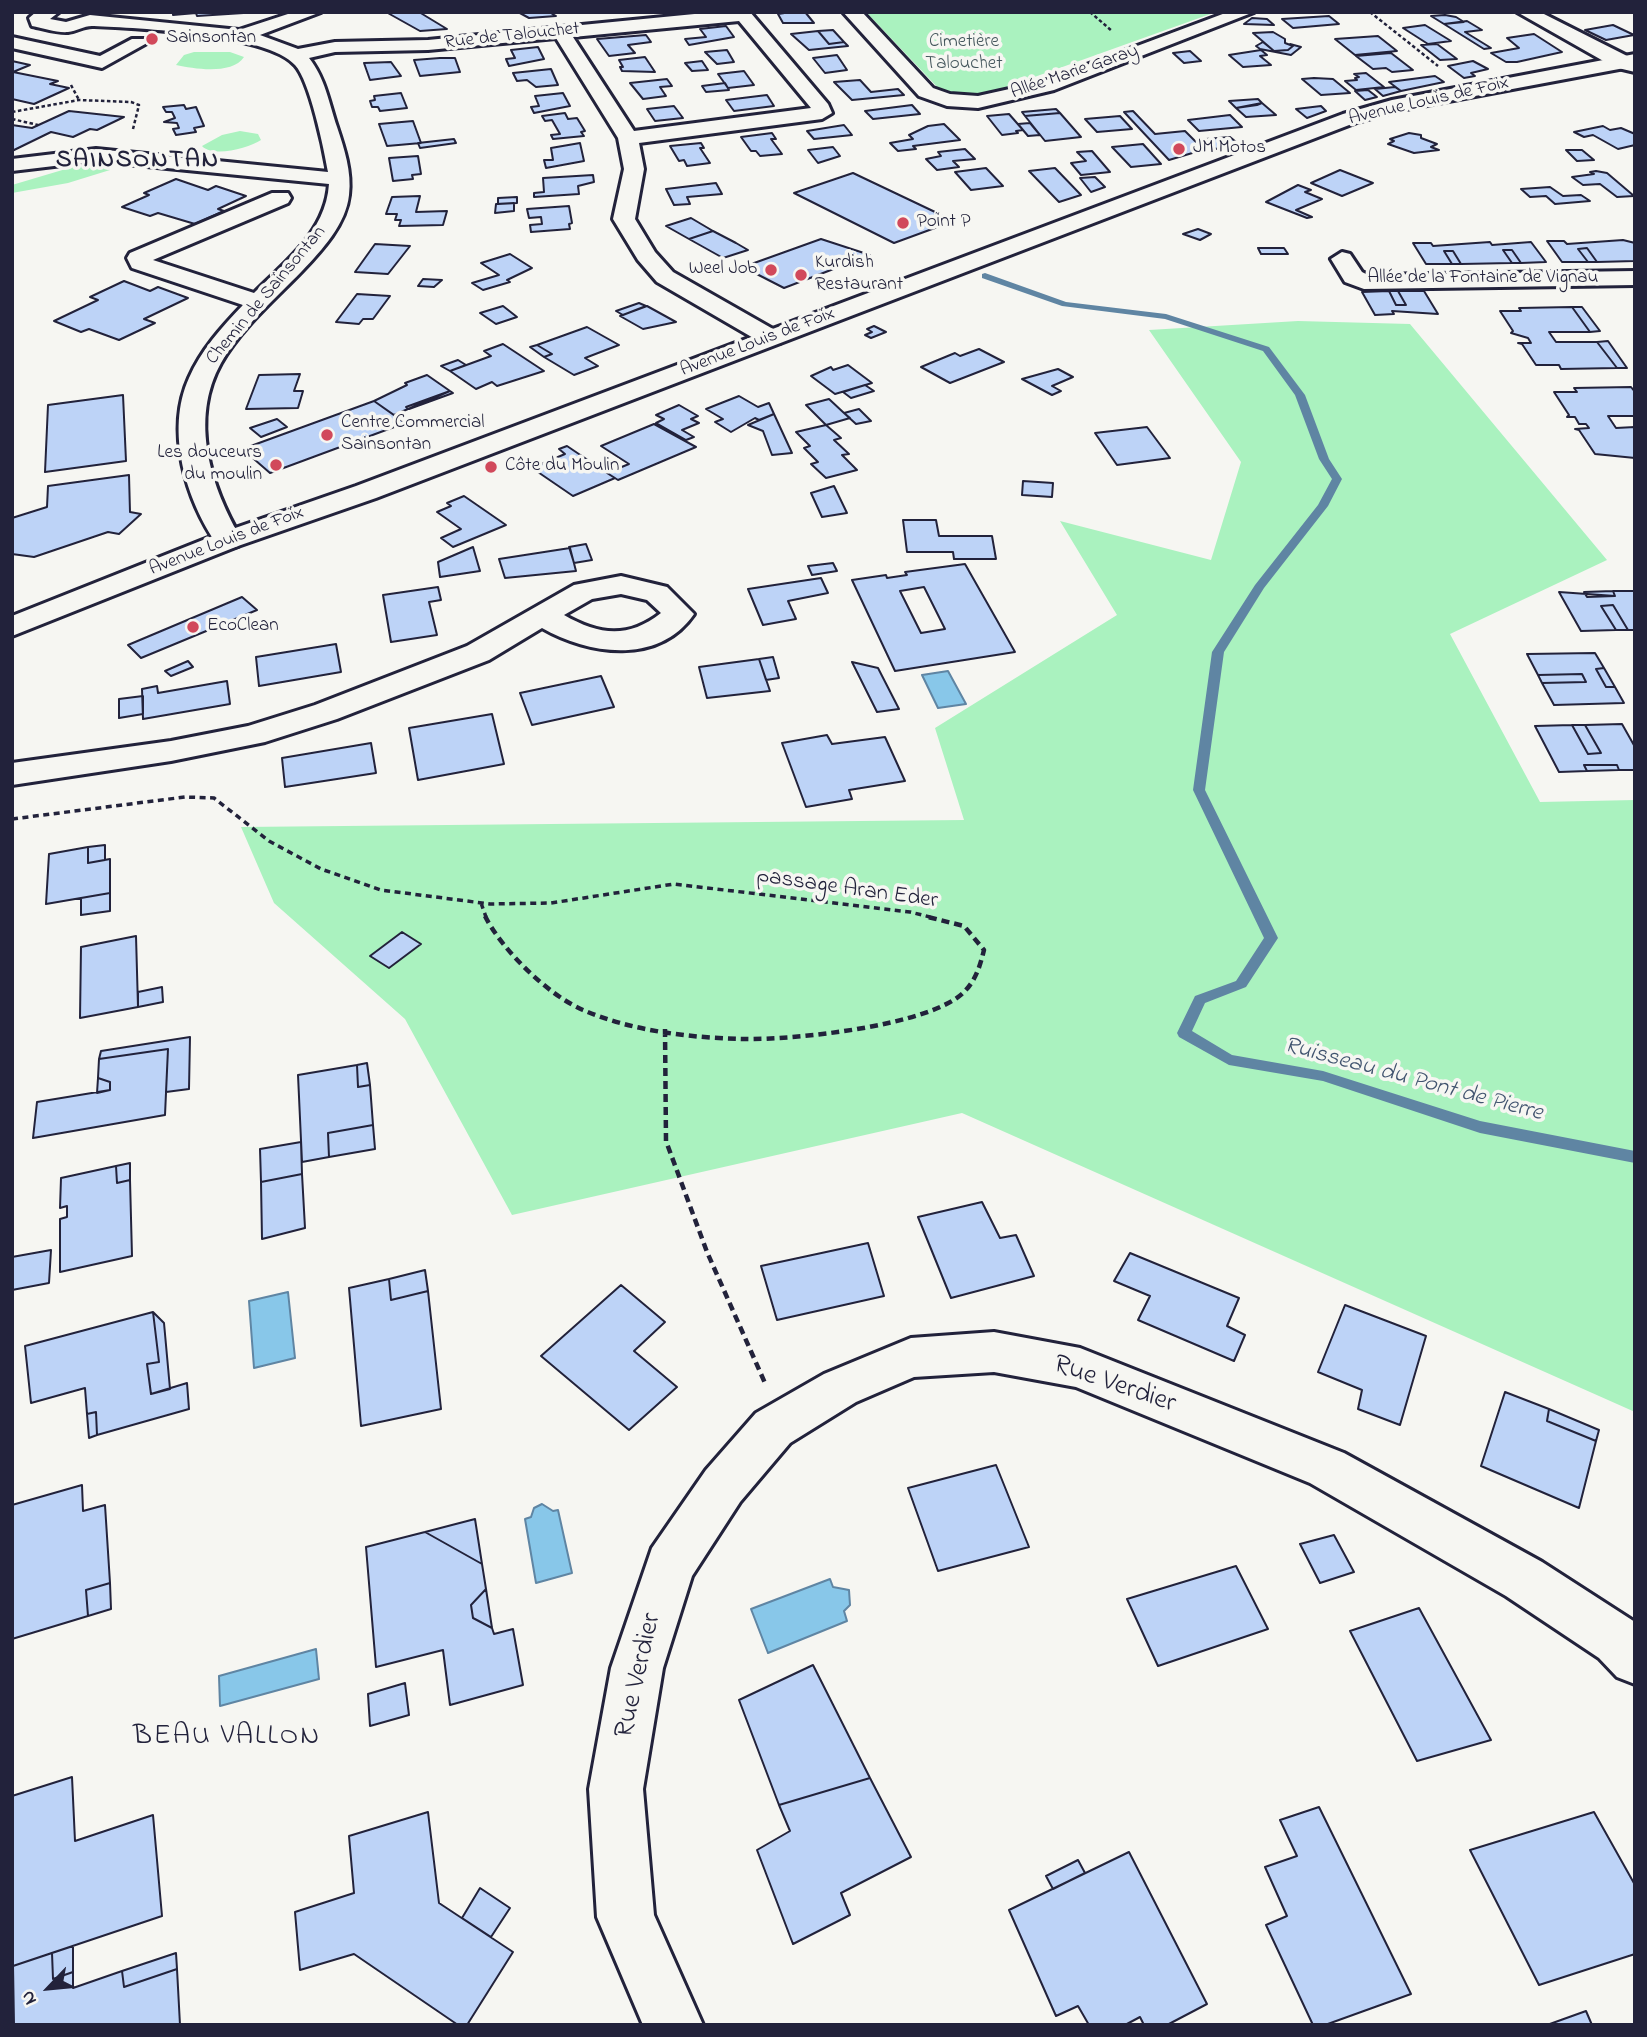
<!DOCTYPE html>
<meta charset="utf-8">
<style>
body{margin:0}
#map{position:relative;width:1647px;height:2037px;overflow:hidden;background:#f6f6f2;font-family:"Indie Flower",sans-serif}
canvas{display:block}
.frame{position:absolute;inset:0;border:14px solid #22223b;pointer-events:none}
.north{position:absolute;left:14px;top:1953px;width:70px;height:70px;-webkit-text-stroke:5px #f6f6f2;paint-order:stroke;rotate:244deg;font-size:19px;font-weight:700;line-height:28px;text-align:center;color:#22223b}
.north::after{content:'';display:block;margin:auto;width:24px;height:32px;background:#22223b;clip-path:polygon(50% 0,100% 100%,50% 72%,0 100%)}
</style>
<div id="map">
<canvas width="1647" height="2037"></canvas>
<div class="frame"></div>
<div class="north">N</div>
</div>
<script>
const ctx = document.querySelector('canvas').getContext('2d');
ctx.lineJoin = 'round';
function paint(path, color) { ctx.fillStyle = color; ctx.fill(path, 'evenodd'); }
function stroke(path, color, width, dash) { ctx.strokeStyle = color; ctx.lineWidth = width; ctx.lineCap = dash ? 'butt' : 'round'; ctx.setLineDash(dash || []); ctx.stroke(path); }
function label(font, color, halo, rows, align = 'center') {
  ctx.font = font + ' "Indie Flower",sans-serif'; ctx.lineWidth = 7; ctx.setLineDash([]); ctx.textBaseline = 'middle'; ctx.strokeStyle = halo; ctx.fillStyle = color; for (const [text, x, y, turn = 0] of rows) {
    ctx.save(); ctx.translate(x, y); ctx.rotate((+turn || 0) * Math.PI / 180); ctx.textAlign = isNaN(turn) ? turn : align; if (halo) ctx.strokeText(text, 0, 0); ctx.fillText(text, 0, 0); ctx.restore();
  }
}
paint(new Path2D(`
 M866 12H1216L987 94 964 96 941 91Z
 M194 52H230L244 57C232 75 195 69 176 65L184 55Z
 M240 131 258 134 261 140C249 148 213 158 202 146L222 135Z
 M96 160 110 170 68 183 12 193V185Z
 M1298 321 1410 324 1607 560 1450 634 1540 802 1635 800V1412L962 1113 512 1215 405 1019 274 903 241 827 964 820 935 728 1117 615 1060 521 1211 560 1241 462 1149 330Z`), '#aaf2bf');
const water = new Path2D(`
 M948 671 966 704 938 708 922 675Z
 M288 1292 295 1358 254 1368 249 1301Z
 M542 1504 553 1511 558 1510 572 1573 536 1583 525 1519 531 1517 534 1508Z
 M830 1579 833 1587 849 1590 850 1605 844 1611 847 1621 768 1653 751 1609Z
 M316 1649 319 1679 220 1706 219 1676Z`);
paint(water, '#88c7e9');
stroke(water, '#5f85a3', 2);
paint(new Path2D(`
 M985 273 1066 302 1166 314 1269 347 1305 395 1329 459 1342 479 1328 506 1264 588 1224 652 1205 790 1278 938 1246 987 1205 1003 1192 1031 1232 1055 1323 1071 1480 1121 1635 1151V1163L1480 1133 1323 1081 1229 1065 1179 1037 1177 1033 1195 996 1236 981 1264 938 1193 790 1212 652 1255 585 1318 505 1332 479 1319 459 1295 395 1263 351 1165 319 1062 306 982 278V274Z`), '#5f85a3');
const building = new Path2D(`
 M173 12H259L197 16 196 13 173 15Z
 M386 12H419L447 29 420 31Z
 M518 12H549L556 16 529 18Z
 M791 12H805L814 23H783L778 14Z
 M1445 15 1456 17 1464 22 1444 24 1431 16Z
 M1329 16 1339 24 1293 28 1282 19Z
 M1252 18 1267 19 1274 25 1244 24Z
 M1467 21 1482 30 1465 32 1491 48 1484 49 1444 24Z
 M1425 25 1451 41 1428 44 1403 28Z
 M1613 25 1634 35 1606 40 1585 30Z
 M726 26 734 37 689 45 685 39 706 37 700 29Z
 M833 30 844 42 829 44 818 31Z
 M818 31 829 44 844 42 848 46 809 50 791 34Z
 M1273 32 1285 39V43L1293 46 1288 50 1274 51 1253 33Z
 M1534 34 1562 52 1517 62H1506L1491 53 1519 48 1507 38Z
 M646 35 651 42 628 45 635 53 609 56 597 39Z
 M1378 36 1397 51 1355 55 1335 39Z
 M1263 42 1274 51 1288 50 1293 46 1290 44 1301 47 1291 55 1260 49 1256 46Z
 M1437 44 1457 59 1440 60 1421 45Z
 M538 47 544 59 509 66 506 59 515 58 511 50Z
 M727 50 734 62 717 64 705 52Z
 M1261 50 1267 55 1260 56 1271 65 1243 67 1229 55Z
 M1190 51 1201 61 1184 63 1173 53Z
 M1391 53 1413 70 1392 72 1386 68 1373 69 1356 56Z
 M837 55 847 70 825 73 813 58Z
 M645 57 655 72 622 71 620 67H623L619 60Z
 M440 58H455L460 72 420 76 414 60Z
 M12 61 30 65 13 72 58 81 50 84 69 88 34 104 12 99Z
 M702 61 708 70 692 71 685 63Z
 M1473 61 1488 69 1471 73 1475 76 1464 78 1448 66Z
 M391 62 401 76 370 80 364 63Z
 M551 69 558 85 536 87 527 80 517 81 513 73Z
 M744 71 754 85 728 88 718 74Z
 M1366 73 1384 87 1356 90 1345 81 1357 80 1355 78 1359 77 1354 74Z
 M1435 76 1444 82 1401 91 1389 82Z
 M1314 78 1333 79 1350 93 1321 95 1302 79Z
 M667 79 672 86 660 87 666 96 643 99 630 83Z
 M860 80 871 92 898 89 904 95 852 100 834 82Z
 M725 83 729 90 706 92 702 86Z
 M1395 87 1401 91 1383 96 1375 89Z
 M1368 90 1377 97 1365 100 1355 91Z
 M401 93 407 108 380 111 378 107H372L370 101 375 100 374 96Z
 M563 93 570 106 534 113 531 107 539 106 535 96Z
 M767 95 774 106 734 111 726 100Z
 M1258 99 1262 103 1257 105 1236 108 1229 101Z
 M1262 103 1276 115 1246 117 1236 108Z
 M184 105 186 109 196 107 204 126 194 128 196 132 176 135 173 129 179 128 177 123 164 122 175 118 172 112H166L163 107Z
 M912 105 920 114 873 119 865 111Z
 M674 106 683 118 655 121 647 109Z
 M1321 106 1326 111 1307 118 1296 109Z
 M1056 109 1060 113 1025 116 1022 112Z
 M69 111 124 117 97 130 90 129 73 137 51 132 12 151V125L32 128Z
 M1133 111 1155 134 1185 131 1197 143H1204L1209 148 1169 160 1124 112Z
 M565 113 568 119 577 118 585 131 581 132 584 136 553 139 551 135 560 134 552 120 545 121 542 116Z
 M1060 113 1081 137 1045 141 1025 116Z
 M1009 114 1023 130 1016 131 1018 133 1002 135 987 116Z
 M1230 115 1242 127 1199 131 1188 120Z
 M1120 116 1132 129 1097 132 1085 119Z
 M413 121 421 143 387 146 379 124Z
 M1030 123 1040 135 1028 136 1018 124Z
 M944 124 960 140 913 146 916 149 898 151 890 143 913 139 909 135 928 126Z
 M844 125 852 135 814 139 807 131Z
 M1603 126 1610 130 1621 128 1635 134V145L1618 149 1593 135 1584 137 1574 132Z
 M772 133 776 139H771L782 154 760 156 756 151H751L741 137Z
 M1409 133 1421 135V138L1437 144 1431 147 1439 150 1414 153 1388 144 1394 141 1390 139Z
 M1230 137 1236 142 1216 149 1204 143 1209 142 1206 139Z
 M454 139 456 143 420 148 418 143Z
 M580 143 584 161 546 168 544 160H553L551 148Z
 M701 143 704 148H700L710 163 687 166 684 160 679 161 670 146Z
 M1143 144 1161 164 1131 167 1112 147Z
 M833 147 840 156 818 163 808 150Z
 M965 149 975 159 953 161 959 167 937 170 926 159 941 156 938 152Z
 M1566 150H1582L1594 160 1577 161Z
 M1092 151 1110 172 1081 175 1071 163 1086 161 1077 152Z
 M418 156 421 174 412 175 413 179 393 181 389 158Z
 M986 168 1003 186 971 190 955 172Z
 M1055 168 1081 195 1059 202 1029 171Z
 M1340 170 1373 183 1342 196 1311 183Z
 M1596 171 1607 173 1634 196 1617 197 1600 184 1583 185 1572 177 1594 174 1590 172Z
 M853 173 954 221 894 243 794 193Z
 M593 175 594 182 578 186 579 194 534 197V193L544 192 543 178Z
 M1095 177 1105 187 1091 192 1080 178Z
 M176 179 208 190 216 186 246 196 218 209 224 211 195 224 158 213 150 216 122 207 149 195 144 193Z
 M716 183 722 194 687 197 690 204 674 205 666 189Z
 M1298 185 1311 190 1305 192 1322 199 1296 210 1312 217 1307 218 1266 202Z
 M1550 187 1563 196 1581 195 1590 201 1555 204 1546 196 1530 197 1521 189Z
 M420 196 416 212 447 211 443 225 399 226 401 220H395L397 214H386L392 197Z
 M517 197V203L498 204V198Z
 M514 203V211L495 213 496 204Z
 M569 206 572 223 569 224 570 229 531 232 530 225 542 224 541 217 529 218 527 209Z
 M691 218 713 231 689 239 666 226Z
 M1198 229 1211 234 1200 240 1183 234Z
 M713 231 736 243 748 250 723 258 689 239Z
 M821 239 870 255 784 288 743 267Z
 M1623 240 1635 243V261L1597 262 1587 248 1578 249 1588 262H1562L1547 241H1564L1567 244Z
 M1490 242 1492 245 1531 242 1546 262 1521 263 1512 250H1503L1512 263 1461 264 1453 251H1444L1452 264H1426L1413 243H1431L1433 246Z
 M375 244 410 246 388 274 355 272Z
 M1258 248H1284L1288 254H1261Z
 M1587 248 1597 262H1588L1578 249Z
 M1503 250H1512L1521 263H1512Z
 M1444 251H1453L1461 264H1452Z
 M510 254 532 268 507 280 510 282 483 290 472 283 499 275 481 263Z
 M423 279 442 280 434 287 418 286Z
 M124 281 150 291 158 287 188 298 144 319 155 323 119 340 89 329 81 332 54 321 98 300 90 297Z
 M1389 291H1398L1406 305H1396Z
 M1389 291 1396 305H1406L1398 291H1424L1438 314 1392 311 1394 314 1375 315 1362 292Z
 M357 294 390 296 373 319H363L359 324 336 322Z
 M639 303 646 306 623 315 616 311Z
 M503 306 517 317 496 324 480 313Z
 M647 306 676 322 643 329 620 316Z
 M1572 307 1590 332H1549L1556 342H1597L1617 368 1561 369 1559 365H1536L1522 344 1518 343H1531L1528 338 1511 333 1513 331 1500 311H1521L1519 308Z
 M1572 307H1582L1600 331 1590 332Z
 M874 326 886 332 871 338 865 335 872 332 867 329Z
 M587 327 619 345 585 358 598 366 574 375 544 357 552 354 537 345Z
 M1608 341 1627 368H1617L1597 342Z
 M503 344 544 371 497 386 492 382 476 389 450 371 491 356 484 351Z
 M537 345 552 354 544 357 530 347Z
 M979 349 1004 362 950 383 921 367 955 353 960 356Z
 M458 360 466 365 450 371 441 366Z
 M848 365 872 383 835 394 811 376 831 367 833 370Z
 M1058 369 1073 377 1052 386 1061 391 1052 395 1022 379Z
 M300 374 294 391H303L298 408 246 409 259 375Z
 M427 375 450 391 394 415 374 401 407 385 405 383Z
 M865 385 874 391 851 398 843 392Z
 M1631 387 1635 392V416H1608L1616 428 1635 427V458L1595 454 1579 430 1575 429 1589 428 1586 424H1579L1575 417H1567L1569 415 1554 392H1577L1574 388Z
 M450 391 453 393 409 409 406 407Z
 M123 395 126 461 45 472 48 405Z
 M739 396 758 407 769 403 774 414 759 420 755 418 731 432 715 422 723 419 706 409Z
 M829 399 844 413 850 418 826 425 806 405Z
 M374 401 405 423 270 473 247 453 248 447Z
 M679 405 698 416 691 419 699 423 682 430 694 437 686 440 656 423 664 419 656 415Z
 M859 409 871 421 856 424 844 413Z
 M774 414 792 453 772 455 763 431 748 425Z
 M277 419 287 427 261 437 250 428Z
 M654 424 696 447 618 480 607 473 629 464 601 446Z
 M826 425 841 438 834 440 849 454 842 455 857 470 826 478 811 464 818 462 804 448 810 446 796 432Z
 M1147 427 1170 458 1117 465 1095 433Z
 M567 446 607 473 615 478 573 496 532 468 565 454 559 449Z
 M129 475 130 512 141 514 119 534 108 532 34 557 12 554V518L47 507 48 486Z
 M1023 481 1053 483 1052 497 1022 495Z
 M834 486 847 513 822 517 811 493Z
 M464 496 506 525 453 547 441 538 461 529 437 512 451 506 447 503Z
 M903 520H936L939 536H992L996 559H954L953 552H907Z
 M586 544 592 560 574 563 569 547Z
 M473 547 480 571 440 577 438 562Z
 M570 548 576 571 505 578 499 559Z
 M833 563 837 571 812 575 808 566Z
 M965 564 1015 652 895 671 852 580 886 575 887 578 907 575 905 572ZM924 587 945 629 921 633 900 591Z
 M821 578 828 593 788 601 796 619 763 625 748 589Z
 M438 587 441 600 429 602 437 635 391 642 383 595Z
 M1613 591H1635V630H1628L1613 605 1601 606 1616 630 1581 631 1559 592 1615 596Z
 M1613 591 1615 596 1587 597 1584 592Z
 M242 597 257 610 141 658 128 645Z
 M1613 605 1628 630H1616L1601 606Z
 M336 644 341 672 259 686 256 657Z
 M1595 653 1604 668 1596 669 1606 687H1615L1624 703 1554 705 1542 683 1586 682 1582 674 1538 675 1527 654Z
 M773 657 779 678 766 680 759 659Z
 M759 659 770 691 707 698 699 667Z
 M188 661 193 667 171 676 165 671Z
 M852 662 878 668 899 709 877 712Z
 M1604 668 1615 687H1606L1596 669Z
 M1582 674 1586 682 1542 683 1538 675Z
 M601 676 614 707 532 725 520 693Z
 M227 681 230 704 143 719 142 689 157 686 158 693Z
 M143 696V714L119 718V699Z
 M492 714 504 764 418 780 409 728Z
 M1622 724 1635 747V770H1619L1617 765H1584L1587 771 1559 772 1535 726 1572 725 1588 754 1601 753 1585 725Z
 M1572 725H1585L1601 753 1588 754Z
 M827 735 832 744 885 737 905 781 849 790 852 799 806 807 782 743Z
 M371 743 376 773 285 787 282 758Z
 M1584 765H1617L1619 770 1587 771Z
 M105 845V860L88 863V847Z
 M88 847V863L110 859V893L46 904 49 854Z
 M110 893V911L81 915V898Z
 M402 932 421 944 389 968 370 956Z
 M136 936 138 1007 80 1018 81 947Z
 M162 987 163 1002 138 1007V992Z
 M190 1037 189 1089 166 1092 168 1049 99 1059 101 1051Z
 M168 1049 165 1115 33 1138 37 1102 110 1090V1082L98 1078 99 1059Z
 M367 1063 370 1085 358 1087 357 1065Z
 M357 1065 358 1087 370 1085 373 1125 328 1133 329 1157 302 1162 298 1075Z
 M98 1078 110 1082V1090L97 1093Z
 M373 1125 375 1149 329 1157 328 1133Z
 M301 1142 302 1174 261 1182 260 1149Z
 M130 1163V1180L117 1183 116 1166Z
 M116 1166 117 1183 130 1180 132 1256 60 1272V1219L67 1217V1206L60 1208 61 1178Z
 M302 1174 305 1228 262 1239 261 1182Z
 M982 1202 1000 1238 1016 1235 1034 1276 951 1298 918 1217Z
 M868 1243 884 1296 777 1320 761 1266Z
 M51 1250 49 1283 12 1290V1257Z
 M1130 1253 1239 1298 1227 1326 1245 1335 1234 1361 1138 1320 1150 1296 1114 1281Z
 M425 1270 428 1291 391 1300 389 1279Z
 M389 1279 391 1300 428 1291 441 1409 361 1426 349 1288Z
 M621 1285 665 1322 634 1351 677 1387 629 1430 541 1356Z
 M1345 1305 1426 1336 1400 1425 1358 1409 1362 1390 1318 1372Z
 M153 1312 159 1362 147 1364 151 1394 187 1383 189 1409 97 1435 96 1412 87 1414 85 1388 31 1403 25 1346Z
 M153 1312 164 1323 170 1389 151 1394 147 1364 159 1362Z
 M1505 1392 1549 1409 1547 1421 1596 1441 1579 1508 1481 1466Z
 M1549 1409 1599 1430 1596 1441 1547 1421Z
 M96 1412 97 1435 89 1438 87 1414Z
 M996 1465 1029 1547 938 1571 908 1488Z
 M82 1485 83 1511 105 1505 110 1583 86 1590 88 1616 12 1639V1505Z
 M475 1519 482 1564 425 1532Z
 M425 1532 482 1564 486 1589 471 1605 473 1618 492 1628 494 1634 513 1629 523 1685 450 1705 443 1650 376 1667 366 1547Z
 M1334 1535 1354 1572 1320 1583 1300 1544Z
 M1236 1566 1268 1629 1158 1666 1127 1599Z
 M110 1583 111 1609 88 1616 86 1590Z
 M486 1589 492 1628 473 1618 471 1605Z
 M1419 1608 1491 1740 1417 1761 1350 1631Z
 M813 1665 870 1778 779 1805 739 1700Z
 M405 1683 409 1715 370 1726 368 1694Z
 M72 1777 75 1841 153 1815 162 1916 13 1966 12 1796Z
 M870 1778 911 1857 841 1893 850 1915 793 1944 757 1850 790 1831 779 1805Z
 M1319 1807 1411 1994 1325 2025H1313L1266 1925 1287 1916 1265 1867 1297 1856 1280 1820Z
 M428 1812 439 1903 513 1952 467 2025H458L354 1954 300 1970 295 1912 354 1893 349 1836Z
 M1594 1812 1635 1885V1954L1539 1985 1470 1850Z
 M1129 1852 1207 2004 1167 2025H1144L1140 2017 1125 2025H1089L1078 2006 1056 2016 1009 1910Z
 M1078 1860 1085 1873 1053 1889 1046 1876Z
 M480 1888 510 1908 491 1937 462 1918Z
 M73 1946V1972L53 1979 52 1953Z
 M52 1953 53 1979 73 1972V1988L122 1971 124 1987 177 1969 180 2025H14L13 1966Z
 M176 1953 177 1969 124 1987 122 1971Z
 M1586 2011 1592 2025H1547Z`);
paint(building, '#bdd3f7');
stroke(building, '#22223b', 2);
const minor = new Path2D(`
 M36 12H59L50 19 66 22 90 15 239 30 294 12H321L260 35 298 49 335 42 428 40 715 12H750L828 104 832 113 822 119 639 143 644 169 635 219 655 252 673 272 780 333 783 338 780 343H762L657 282 638 260 613 219 624 169 618 138 556 38 428 50 335 52 309 58C325 78 329 103 337 127 344 148 352 172 349 195 346 224 322 250 302 271 274 300 241 328 221 363 189 420 211 488 242 540L238 546 228 549 218 546C186 500 165 431 189 378 201 350 222 327 243 305L132 268 127 258 130 253 272 193H288L291 198 288 203 153 260 254 293C285 262 326 232 329 184L96 161 12 171V159L96 149 328 172C324 149 310 81 295 65 268 34 137 28 94 26 85 25 77 31 68 32 57 33 43 28 32 26L29 18ZM739 21 811 108 634 131 573 37Z
 M843 12H862L933 88 950 94 978 96 1041 82 1228 12H1254L1054 90 978 108 947 106 919 96Z
 M1517 12H1540L1635 60V72L1614 67Z
 M12 37 100 56 132 39H144L147 43 102 68 12 48Z
 M1342 252 1350 254 1362 272 1368 275 1635 271V285L1364 289 1345 282 1331 259Z
 M621 576 667 587 694 614C659 665 589 655 542 628L489 660 337 719 265 742 171 761 12 785V763L171 741 248 726 315 705 467 646 574 585ZM621 594 647 600 661 613C628 639 599 635 564 615L592 599Z
 M994 1332 1080 1348 1344 1453 1542 1562 1635 1622V1684L1617 1677 1599 1658 1506 1596 1310 1483 1076 1387 994 1372 914 1377 856 1402 790 1443 740 1502 692 1576 663 1668 643 1789 654 1915 703 2025H643L597 1917 589 1789 611 1668 652 1548 706 1470 756 1413 824 1374 911 1338Z`);
const primary = new Path2D(`
 M1635 54V66L1395 111 1357 122 376 498 238 546 12 636V616L218 534 356 486 1343 114 1392 100Z`);
stroke(minor, '#22223b', 6);
stroke(primary, '#22223b', 6);
stroke(new Path2D(`
 M1090 12 1112 31
 M1370 12 1438 66
 M71 85 79 100
 M12 112 79 100 131 102 139 105 133 129
 M12 119 38 125`), '#22223b', 2.5, [3.5, 2.5]);
stroke(new Path2D(`
 M12 819 185 797 214 798 269 841 321 869 381 890 490 904 551 903 674 884 910 912 930 917
 M481 903 486 917`), '#22223b', 3.5, [6, 4.5]);
stroke(new Path2D(`
 M485 916C502 950 548 995 583 1010 631 1031 692 1038 744 1039 793 1040 930 1026 964 992 976 980 980 966 984 950L964 926 924 916
 M665 1029 666 1141 707 1252 765 1383`), '#22223b', 4.5, [8, 5]);
paint(minor, '#f6f6f2');
paint(primary, '#f6f6f2');
for (const [x, y, r, color] of [
 [152,39,7,"#d1495b"],
 [1179,149,7,"#d1495b"],
 [903,223,7,"#d1495b"],
 [771,270,7,"#d1495b"],
 [801,275,7,"#d1495b"],
 [327,435,7,"#d1495b"],
 [276,465,7,"#d1495b"],
 [491,467,7,"#d1495b"],
 [193,627,7,"#d1495b"]
]) { const dot = new Path2D(); dot.arc(x, y, r, 0, 2 * Math.PI); ctx.fillStyle = color; ctx.fill(dot); stroke(dot, '#f6f6f2', 2.5); }
label('19px', '#22223b', '#f6f6f2', [
 ["Rue de Talouchet",512,37,-6],
 ["Allée Marie Garay",1075,73,-19],
 ["Avenue Louis de Foix",1429,102,-13],
 ["Allée de la Fontaine de Vignau",1483,279],
 ["Chemin de Sainsontan",267,296,-50],
 ["Avenue Louis de Foix",758,343,-21],
 ["Avenue Louis de Foix",227,542,-21]
]);
label('19px', '#22223b', '#f6f6f2', [
 ["Sainsontan",166,39],
 ["JM Motos",1193,149],
 ["Point P",917,223],
 ["Kurdish",815,264],
 ["Restaurant",815,286],
 ["Weel Job",757,270,"right"],
 ["Centre Commercial",341,424],
 ["Sainsontan",341,446],
 ["Les douceurs",262,454,"right"],
 ["du moulin",262,476,"right"],
 ["Côte du Moulin",505,467],
 ["EcoClean",207,627]
], 'left');
label('19px', '#44565c', '#f6f6f2', [
 ["Cimetière",964,43],
 ["Talouchet",964,65]
]);
label('23px', '#22223b', '#f6f6f2', [
 ["passage Aran Eder",847,890,8]
]);
ctx.letterSpacing = '2px';
label('bold 24px', '#22223b', '#f6f6f2', [
 ["SAINSONTAN",138,162]
]);
ctx.letterSpacing = '0px';
label('italic 24px', '#41546f', '#f6f6f2', [
 ["Ruisseau du Pont de Pierre",1413,1081,15]
]);
label('28px', '#22223b', '#f6f6f2', [
 ["Rue Verdier",1114,1386,19],
 ["Rue Verdier",640,1676,-77]
]);
ctx.letterSpacing = '2px';
label('28px', '#22223b', '#f6f6f2', [
 ["BEAU VALLON",227,1738]
]);
ctx.letterSpacing = '0px';
</script>
